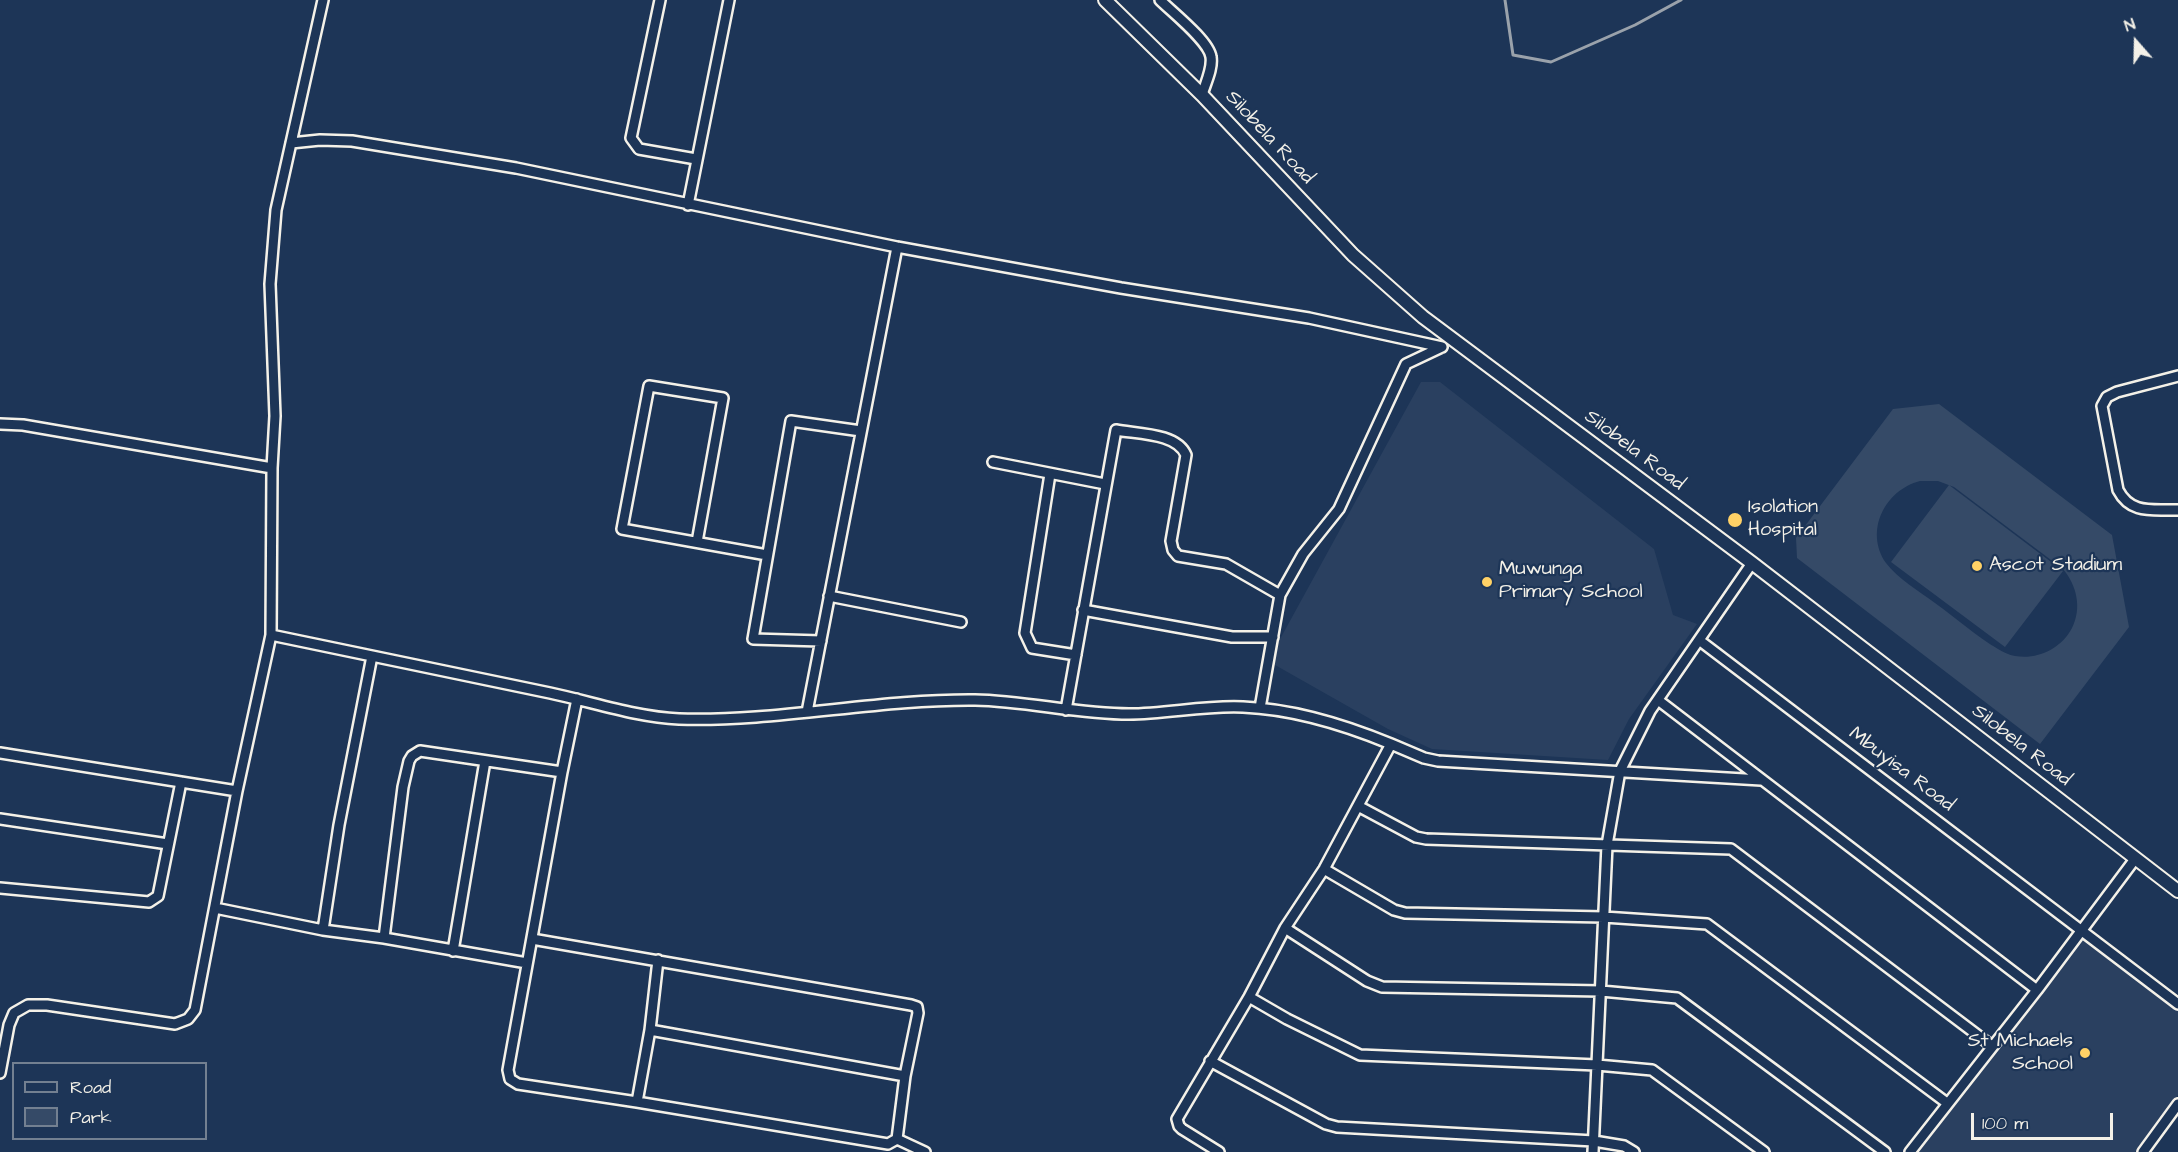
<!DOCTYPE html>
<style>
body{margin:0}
#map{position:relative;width:2178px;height:1152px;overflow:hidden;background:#1d3557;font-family:"Architects Daughter",sans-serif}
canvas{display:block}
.legend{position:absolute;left:12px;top:1062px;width:195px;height:78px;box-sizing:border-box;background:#1d3557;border:2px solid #738091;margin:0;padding:8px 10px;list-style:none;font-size:18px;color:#f4f1e8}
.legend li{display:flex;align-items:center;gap:12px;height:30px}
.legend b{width:30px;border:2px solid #738091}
.north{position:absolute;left:2106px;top:12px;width:60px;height:60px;-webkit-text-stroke:4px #1d3557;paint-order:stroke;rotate:340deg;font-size:16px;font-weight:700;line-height:24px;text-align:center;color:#f4f1e8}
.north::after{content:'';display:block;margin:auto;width:21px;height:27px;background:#f4f1e8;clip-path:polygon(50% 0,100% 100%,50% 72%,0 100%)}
.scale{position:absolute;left:1971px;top:1113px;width:142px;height:27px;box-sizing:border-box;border:3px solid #f4f1e8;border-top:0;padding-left:8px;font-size:18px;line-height:21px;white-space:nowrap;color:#f4f1e8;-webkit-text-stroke:4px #1d3557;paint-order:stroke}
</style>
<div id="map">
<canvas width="2178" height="1152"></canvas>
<ul class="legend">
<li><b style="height:8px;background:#1d3557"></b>Road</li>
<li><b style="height:16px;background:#354a67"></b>Park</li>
</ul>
<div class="north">N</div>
<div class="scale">100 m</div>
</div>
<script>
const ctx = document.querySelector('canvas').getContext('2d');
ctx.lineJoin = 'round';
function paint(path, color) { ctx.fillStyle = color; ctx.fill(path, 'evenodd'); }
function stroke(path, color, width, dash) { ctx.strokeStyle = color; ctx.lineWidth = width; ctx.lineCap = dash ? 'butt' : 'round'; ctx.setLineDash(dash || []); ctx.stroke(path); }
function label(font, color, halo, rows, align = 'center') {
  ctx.font = font + ' "Architects Daughter",sans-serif'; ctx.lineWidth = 4.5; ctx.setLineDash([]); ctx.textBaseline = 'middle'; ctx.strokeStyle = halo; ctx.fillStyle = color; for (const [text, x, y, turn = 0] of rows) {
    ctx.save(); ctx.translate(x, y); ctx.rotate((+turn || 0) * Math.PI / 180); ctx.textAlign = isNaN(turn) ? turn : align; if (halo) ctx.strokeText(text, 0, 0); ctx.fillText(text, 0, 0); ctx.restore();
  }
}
paint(new Path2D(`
 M1421 382H1440L1654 549 1673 615 1697 624 1629 719 1608 760 1432 749 1388 729 1268 661Z
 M2082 938 2178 1011V1095L2135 1152H1916Z`), '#2a4060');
paint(new Path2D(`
 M1939 404 2112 535 2129 627 2040 744 1797 558 1796 538 1893 409ZM1920 481H1938L1954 487 2063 569C2077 586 2082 608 2072 628 2061 649 2037 660 2015 656 2009 655 2003 652 1998 649 1976 636 1956 618 1935 603 1919 591 1898 579 1886 563 1864 531 1885 490 1920 481Z
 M1949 485 2063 571 2005 647 1891 562Z`), '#354a67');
stroke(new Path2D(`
 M1505 0 1513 55 1551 62 1635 25 1681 0`), '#9aa2ab', 3);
const street = new Path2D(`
 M660 0 631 138 639 149 696 159
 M1160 0C1172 12 1209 41 1211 57 1213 69 1205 84 1202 95
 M291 143 320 140 352 141 516 168 897 247 1121 288 1309 318 1442 347
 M688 205 729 0
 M2178 376 2117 392 2107 397 2102 406 2118 490C2131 515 2153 509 2178 510
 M0 424 23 425 272 468
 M993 462 1105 484
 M1050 474 1025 633 1032 648 1076 655
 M697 542 723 398 649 386 622 529 767 555
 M829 596 961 622
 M1083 610 1232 637H1273
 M271 635C364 655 457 674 550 693 593 702 635 717 679 719 778 722 876 699 975 700 1027 701 1077 714 1129 714 1167 714 1205 705 1243 707 1293 709 1345 725 1391 744
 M1699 640 2178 1004
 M821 641 753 639 791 421 861 431
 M1658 700 2037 990
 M1260 708 1280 595 1303 554 1339 509 1406 364 1442 347
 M1066 710 1116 430C1138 434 1177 433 1186 455L1171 541 1173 550 1178 556 1226 564 1280 595
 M807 712 897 247
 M0 753 237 791
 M1358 806 1416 837 1426 839 1731 849 1992 1046
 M0 819 168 844
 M1324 869 1394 910 1405 913 1604 917 1707 924 1947 1103
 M0 888 149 902 158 896 181 782
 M215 908 323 930 384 938
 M1285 928 1367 981 1382 987 1601 991 1677 998 1885 1152
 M323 930 339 825 372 656
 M532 939 911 1005 917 1007 918 1013 905 1076 897 1139 888 1144 637 1102 518 1084 510 1079 508 1070 562 772 577 699
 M453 951 485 761
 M527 963 384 938 403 787 409 761 412 756 420 751 562 772
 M1249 997 1287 1019 1360 1055 1597 1065 1652 1070 1764 1152
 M650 1030 905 1076
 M1210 1061 1326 1124 1337 1127 1594 1141 1624 1146 1634 1152
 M0 1073 9 1025 14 1013 28 1005H47L175 1024 188 1019 195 1010 237 791 271 635 272 468 275 416 270 284 276 210 323 0
 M637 1102 650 1030 658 960
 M897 1139 925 1152
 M1219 1152 1182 1129 1179 1126 1177 1119 1249 997 1285 928 1324 869 1391 744 1424 758 1438 761 1761 780
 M1593 1152 1607 845 1620 771 1650 711 1752 563
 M1910 1152 2037 990 2135 859
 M2143 1152 2178 1104`);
const secondary = new Path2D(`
 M1105 0 1202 95 1353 255 1423 317 1752 563 2178 891`);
stroke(street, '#f4f1e8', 14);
stroke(secondary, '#f4f1e8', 16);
stroke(street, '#1d3557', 9);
stroke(secondary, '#1d3557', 12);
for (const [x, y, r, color] of [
 [1735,520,8,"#ffd166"],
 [1977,566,6,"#ffd166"],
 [1487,582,6,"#ffd166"],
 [2085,1053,6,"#ffd166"]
]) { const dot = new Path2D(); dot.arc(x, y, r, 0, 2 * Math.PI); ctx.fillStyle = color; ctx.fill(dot); stroke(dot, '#1d3557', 2); }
label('20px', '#f4f1e8', '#1d3557', [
 ["Silobela Road",1269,138,47],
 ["Silobela Road",1634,451,37],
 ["Silobela Road",2021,746,38],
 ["Mbuyisa Road",1901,770,37]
]);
label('20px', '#f4f1e8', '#1d3557', [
 ["Isolation",1748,508],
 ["Hospital",1748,531],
 ["Ascot Stadium",1989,566],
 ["Muwunga",1499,570],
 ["Primary School",1499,593],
 ["St Michaels",2073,1042,"right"],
 ["School",2073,1065,"right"]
], 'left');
</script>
